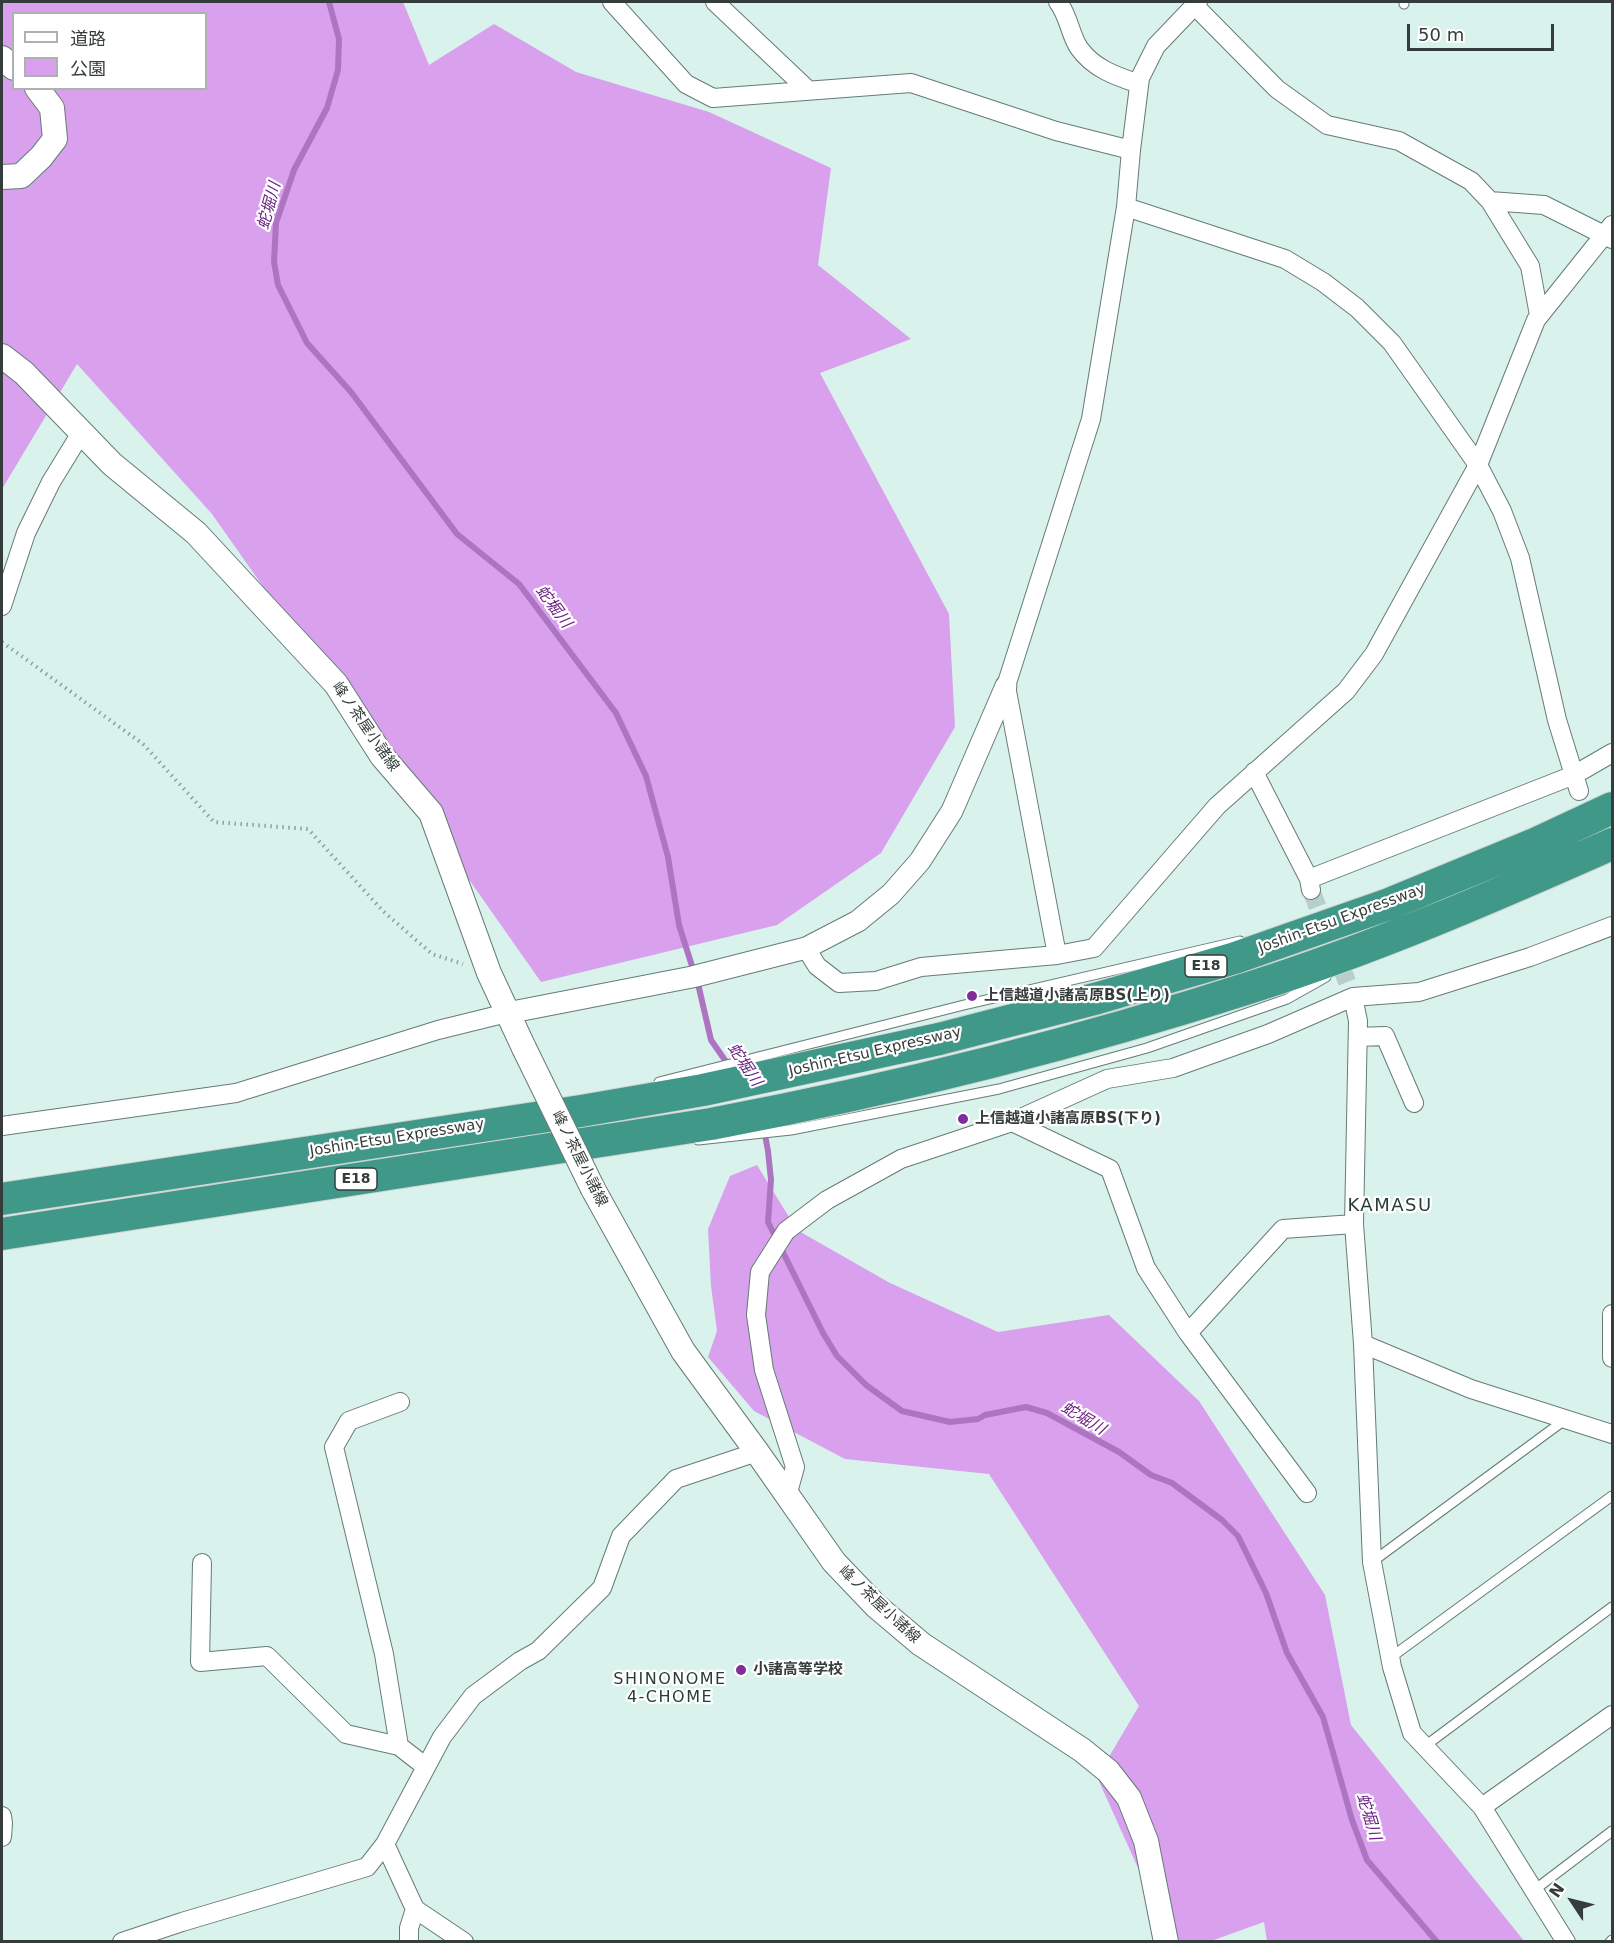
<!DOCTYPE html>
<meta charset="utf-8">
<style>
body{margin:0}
#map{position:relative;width:1614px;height:1943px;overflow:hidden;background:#d9f2ec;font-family:"DejaVu Sans","Noto Sans JP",sans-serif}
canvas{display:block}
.frame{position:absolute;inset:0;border:3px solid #343d3b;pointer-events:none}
.legend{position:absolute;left:12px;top:12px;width:195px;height:78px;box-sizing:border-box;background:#fff;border:2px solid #aeb1b1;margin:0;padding:8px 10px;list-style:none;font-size:18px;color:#343d3b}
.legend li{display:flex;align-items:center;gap:12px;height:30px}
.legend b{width:30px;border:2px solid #aeb1b1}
.north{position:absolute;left:1542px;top:1871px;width:60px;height:60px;-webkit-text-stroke:4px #fff;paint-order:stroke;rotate:305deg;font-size:16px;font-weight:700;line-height:24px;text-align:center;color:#343d3b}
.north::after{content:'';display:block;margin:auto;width:21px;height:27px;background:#343d3b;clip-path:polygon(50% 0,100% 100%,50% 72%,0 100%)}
.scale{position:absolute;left:1407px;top:24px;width:147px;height:27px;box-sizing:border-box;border:3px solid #343d3b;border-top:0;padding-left:8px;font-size:18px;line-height:21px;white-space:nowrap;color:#343d3b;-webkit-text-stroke:4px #fff;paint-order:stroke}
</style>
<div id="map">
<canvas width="1614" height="1943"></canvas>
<div class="frame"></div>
<ul class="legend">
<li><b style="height:8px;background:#fff"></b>道路</li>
<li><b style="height:16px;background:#d9a0ee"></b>公園</li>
</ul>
<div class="north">N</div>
<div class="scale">50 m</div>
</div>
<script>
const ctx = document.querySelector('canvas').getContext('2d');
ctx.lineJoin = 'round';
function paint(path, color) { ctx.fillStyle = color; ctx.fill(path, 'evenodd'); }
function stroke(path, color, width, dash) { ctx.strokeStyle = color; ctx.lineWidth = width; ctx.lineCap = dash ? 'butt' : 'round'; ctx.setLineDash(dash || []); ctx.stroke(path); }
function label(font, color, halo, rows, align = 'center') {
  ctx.font = font + ' "DejaVu Sans","Noto Sans JP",sans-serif'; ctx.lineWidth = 4.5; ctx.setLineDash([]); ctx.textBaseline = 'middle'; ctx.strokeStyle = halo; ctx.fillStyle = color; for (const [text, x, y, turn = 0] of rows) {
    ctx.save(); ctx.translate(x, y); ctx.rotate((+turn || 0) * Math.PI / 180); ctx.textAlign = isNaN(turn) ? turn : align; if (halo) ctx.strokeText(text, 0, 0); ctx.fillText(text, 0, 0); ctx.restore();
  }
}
paint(new Path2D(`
 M2 2H403L429 65 494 24 576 72 709 112 831 168 818 265 911 339 820 373 949 614 955 727 881 853 777 925 541 982 212 514 77 364 2 489ZM14 14H206V88H14Z
 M757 1165 797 1230 890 1283 998 1332 1109 1315 1199 1401 1325 1595 1351 1725 1524 1941H1267L1264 1922 1211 1941H1171L1097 1777 1139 1706 989 1474 845 1459 754 1411 708 1357 717 1331 711 1286 708 1229 730 1176Z`), '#d9a0ee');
stroke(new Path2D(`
 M329 2 339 39 338 70 327 108 294 170 276 223 274 262 278 285 307 343 351 392 457 534 519 584 616 713 646 776 668 857 679 925 699 988 711 1040 729 1066
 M764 1130 768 1151 771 1180 768 1222 823 1333 837 1356 866 1385 902 1411 950 1422 978 1419 985 1415 1026 1407 1047 1413 1119 1452 1151 1475 1172 1483 1222 1520 1238 1536 1266 1593 1287 1653 1323 1717 1352 1820 1367 1860 1437 1942`), '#ad74c2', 6);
stroke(new Path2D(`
 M1311 890 1353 997`), '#b8cec9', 18, [18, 9]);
const service = new Path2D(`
 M1404 4V2
 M659 1082 964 1005 1240 941
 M698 1140 791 1130 999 1089 1147 1048 1287 999 1326 977
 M1372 1562 1566 1419
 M1390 1658 1612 1496
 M1425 1746 1612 1607
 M1533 1891 1612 1831
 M1610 1942 1612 1940`);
const minor = new Path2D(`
 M612 2 686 84 713 98 911 83 1056 131 1131 150
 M715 2 808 90
 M1058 2C1069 16 1070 35 1079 48 1094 69 1116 76 1139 84
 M1194 5 1277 89 1327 125 1399 141 1471 181 1490 201 1544 205 1612 239
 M1490 201 1530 266 1539 315
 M1126 207 1285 259 1323 282 1357 308 1392 343 1478 465 1502 511 1520 558 1557 720 1579 791
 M2 606 26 533 51 482 81 433
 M1254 772 1309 879 1311 890
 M1309 879 1574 775 1612 753
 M806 948 817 966 839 983 876 981 921 967 1057 955 1094 948 1217 806 1346 691 1374 654 1478 465 1536 320 1612 225
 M1057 955 1006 686 1091 419 1126 207 1131 150 1140 78 1156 46 1198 2
 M1353 997 1358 1021 1354 1224 1363 1344 1372 1562 1392 1667 1412 1733 1482 1807 1566 1942
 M1358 1037 1385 1036 1414 1103
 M1012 1122 1110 1169 1146 1268 1188 1333 1283 1229 1354 1224
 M2 1126 236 1093 438 1030 507 1013
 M1612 1314V1358
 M1188 1333 1307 1493
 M1363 1344 1471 1389 1612 1434
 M400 1402 349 1421 334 1447 384 1654 399 1746 426 1767
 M787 1496 795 1467 764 1370 756 1315 760 1272 786 1231 827 1200 901 1159 1012 1122 1107 1079 1173 1068 1268 1034 1353 997 1419 992 1530 957 1612 926
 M202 1563 200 1662 267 1656 346 1734 399 1746
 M1482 1807 1612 1715
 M2 1816 3 1823 2 1837
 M385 1844 415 1909 464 1942
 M122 1942 182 1922 367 1867 385 1844 442 1737 473 1696 520 1661 538 1651 602 1588 621 1536 676 1479 757 1452
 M409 1942V1928L415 1909`);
const tertiary = new Path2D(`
 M507 1013 692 977 806 948 858 921 891 894 920 861 952 811 1006 686`);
const secondary = new Path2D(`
 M2 58 14 68
 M2 177 21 176 41 157 55 139 52 108 37 88
 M2 356 24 373 112 464 196 533 336 684 382 756 431 813 489 973 524 1048
 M593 1189 683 1351 757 1452 834 1562 876 1606 921 1644 1082 1750 1108 1771 1129 1798 1146 1841 1166 1942`);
const motorway = new Path2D(`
 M2 1199 581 1111 703 1090 939 1039 1098 998 1235 958 1389 904 1537 843 1612 808
 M2 1234 711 1124C896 1089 1076 1044 1255 986 1377 947 1495 896 1612 844`);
stroke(service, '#657b76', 11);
stroke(minor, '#657b76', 20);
stroke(tertiary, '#657b76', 23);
stroke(secondary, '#657b76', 26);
stroke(motorway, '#d2d4d4', 34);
stroke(new Path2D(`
 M2 642 143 744 214 822 308 829 383 911 432 954 463 964`), '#8ea09b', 4, [1.5, 4.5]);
stroke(service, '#fff', 9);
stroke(minor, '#fff', 18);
stroke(tertiary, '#fff', 21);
stroke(secondary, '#fff', 24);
stroke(motorway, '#409988', 32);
const secondaryBridge = new Path2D(`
 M524 1048 593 1189`);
stroke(secondaryBridge, '#657b76', 26, []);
stroke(secondaryBridge, '#fff', 24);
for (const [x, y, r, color] of [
 [972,996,6,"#802d9b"],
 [963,1119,6,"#802d9b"],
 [741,1670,6,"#802d9b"]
]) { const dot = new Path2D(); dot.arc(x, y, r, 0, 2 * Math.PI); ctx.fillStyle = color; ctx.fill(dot); stroke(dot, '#fff', 2); }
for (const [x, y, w] of [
 [1206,966,42],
 [356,1179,42]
]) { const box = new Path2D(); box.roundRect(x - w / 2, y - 11, w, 22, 4.5); ctx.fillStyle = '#fff'; ctx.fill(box); stroke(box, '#343d3b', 1.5); }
label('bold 14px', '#343d3b', null, [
 ["E18",1206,966],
 ["E18",356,1179]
]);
label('15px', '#343d3b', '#fff', [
 ["峰ノ茶屋小諸線",365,727,55],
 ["Joshin-Etsu Expressway",1342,919,-20],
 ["Joshin-Etsu Expressway",875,1052,-13],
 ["Joshin-Etsu Expressway",397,1138,-9],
 ["峰ノ茶屋小諸線",579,1159,63],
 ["峰ノ茶屋小諸線",879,1605,43]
]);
label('bold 15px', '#343d3b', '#fff', [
 ["上信越道小諸高原BS(上り)",984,996],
 ["上信越道小諸高原BS(下り)",975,1119],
 ["小諸高等学校",753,1670]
], 'left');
label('italic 16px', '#6b2382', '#fff', [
 ["蛇堀川",270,206,-75],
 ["蛇堀川",553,607,53],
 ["蛇堀川",744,1065,56],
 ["蛇堀川",1083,1419,31],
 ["蛇堀川",1368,1817,73]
]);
ctx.letterSpacing = '1.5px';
label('16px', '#293d38', '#fff', [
 ["SHINONOME",670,1680],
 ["4-CHOME",670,1698]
]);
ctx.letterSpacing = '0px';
ctx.letterSpacing = '1.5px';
label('18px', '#293d38', '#fff', [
 ["KAMASU",1390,1206]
]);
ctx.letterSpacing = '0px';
</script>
